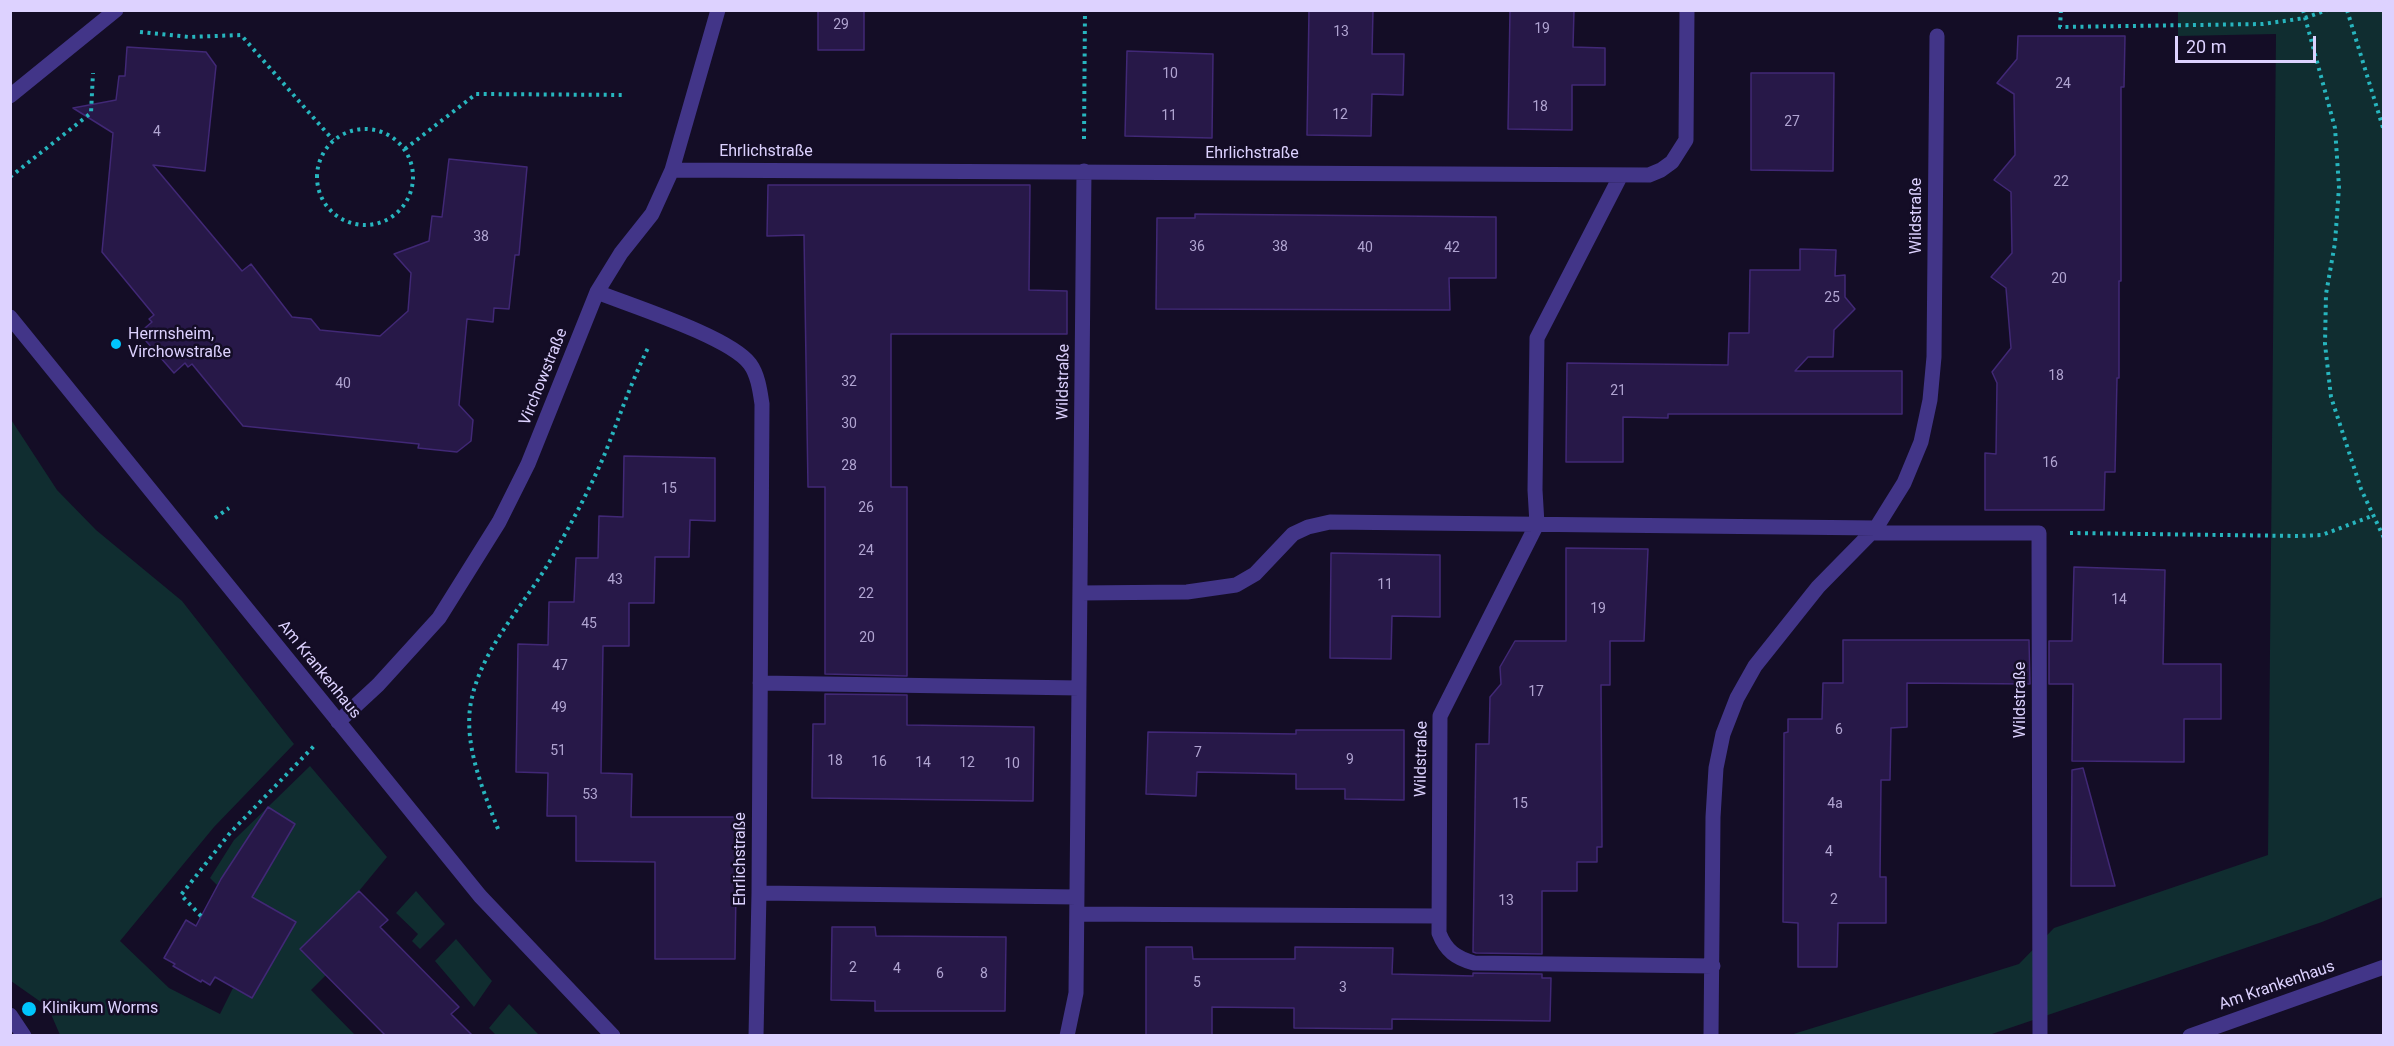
<!DOCTYPE html>
<meta charset="utf-8">
<style>
body{margin:0}
#map{position:relative;width:2394px;height:1046px;overflow:hidden;background:#140d26;font-family:Roboto,sans-serif}
canvas{display:block}
.frame{position:absolute;inset:0;border:12px solid #ddd2ff;pointer-events:none}
.scale{position:absolute;left:2175px;top:36px;width:141px;height:27px;box-sizing:border-box;border:3px solid #ddd2ff;border-top:0;padding-left:8px;font-size:18px;line-height:21px;white-space:nowrap;color:#ddd2ff;-webkit-text-stroke:4px #140d26;paint-order:stroke}
</style>
<div id="map">
<canvas width="2394" height="1046"></canvas>
<div class="frame"></div>
<div class="scale">20 m</div>
</div>
<script>
const ctx = document.querySelector('canvas').getContext('2d');
ctx.lineJoin = 'round';
function paint(path, color) { ctx.fillStyle = color; ctx.fill(path, 'evenodd'); }
function stroke(path, color, width, dash) { ctx.strokeStyle = color; ctx.lineWidth = width; ctx.lineCap = dash ? 'butt' : 'round'; ctx.setLineDash(dash || []); ctx.stroke(path); }
function label(font, color, halo, rows, align = 'center') {
  ctx.font = font + ' Roboto,sans-serif'; ctx.lineWidth = 5; ctx.setLineDash([]); ctx.textBaseline = 'middle'; ctx.strokeStyle = halo; ctx.fillStyle = color; for (const [text, x, y, turn = 0] of rows) {
    ctx.save(); ctx.translate(x, y); ctx.rotate((+turn || 0) * Math.PI / 180); ctx.textAlign = isNaN(turn) ? turn : align; if (halo) ctx.strokeText(text, 0, 0); ctx.fillText(text, 0, 0); ctx.restore();
  }
}
paint(new Path2D(`
 M2178 11H2383V897L2322 922 1989 1035 1787 1036 2019 964 2054 928 2268 855 2276 34 2178 36Z
 M10 418 57 490 96 530 182 601 294 744 214 827 120 941 169 988 220 1014 233 988 252 998 289 918 252 897 234 859 217 885 210 878 234 840 310 766 387 857 359 891 330 920 355 946 311 990 355 1035H60L48 1007 11 981Z
 M416 891 445 924 420 949 412 941 418 934 396 913Z
 M456 939 492 981 474 1007 435 961Z
 M509 1004 535 1031 539 1035H496L489 1028Z`), '#102d30');
const building = new Path2D(`
 M818 10H864V50H818Z
 M1309 10H1373L1372 54H1404L1403 95 1372 94 1371 136 1307 135Z
 M1510 10H1574L1573 47 1605 48V85H1572V130L1508 129Z
 M2018 36H2125L2124 87H2121V281H2119V378H2117L2115 472H2105L2104 510H1985V453L1996 454 1997 383 1992 372 2011 348 2006 288 1991 277 2012 253 2011 192 1994 180 2015 155 2014 94 1997 83 2017 59Z
 M127 47 206 52 216 66 205 171 153 165 242 271 251 264 292 317 311 319 320 330 380 336 408 311 411 273 394 254 429 241 432 216 442 217 449 159 527 167 519 255H515L509 309 494 308 493 322 467 319 459 405 473 420 471 441 457 452 418 448 419 444 243 426 192 364 188 367 185 363 174 373 139 333 152 322 149 319 154 315 102 252 113 133 73 108 116 100 119 76H125Z
 M1127 51 1213 54 1212 138 1125 136Z
 M1751 73H1834L1833 171 1751 170Z
 M768 185H1030L1029 290 1067 291V334H891V487H907V676L825 674V487H808L804 235 767 236Z
 M1195 214 1496 217V278H1449L1450 310 1156 309 1157 218H1195Z
 M1800 249 1836 250 1835 276 1845 275V297L1855 309 1834 330 1833 357H1808L1795 371H1902V414H1668V418L1623 417V462H1566L1567 363 1728 365 1729 333H1749L1750 270H1800Z
 M624 456 715 458V521L690 520 689 557H655L654 603H629V646H603L601 773 632 774 631 817H737L735 959H655V862L576 861V816H547L548 773 516 772 518 644 548 645 549 602H574L576 558H598L599 516 623 517Z
 M1566 548 1648 549 1644 641H1610V685H1601L1602 847H1597V862H1577V891H1542V954L1476 953 1473 952 1476 744H1489L1490 697 1501 684 1500 667 1515 641H1566Z
 M1331 553 1440 555V617L1392 616 1391 659 1330 658Z
 M2074 567 2165 570 2163 664H2221V719H2184V762L2072 761 2073 684H2049V641H2072Z
 M1843 640H2029L2030 684 1907 683V727L1891 728 1890 780H1881L1880 877H1886V923H1838L1837 967H1798V923L1783 922 1784 733 1788 732V719H1822L1823 683H1843Z
 M825 694 907 695V725L1034 727 1033 801 812 798 813 724H825Z
 M1296 730H1404V800L1345 799V789H1296V774L1197 772 1196 796 1146 794 1148 732 1296 734Z
 M2083 768 2115 886H2071L2072 770Z
 M268 807 295 824 252 897 296 922 252 998 215 977 210 985 202 980 201 982 173 966 175 964 164 958 186 920 196 926 221 879Z
 M359 891 388 920 380 927 459 1007 451 1014 472 1035H385L300 949Z
 M832 927H875L876 936 1006 937 1005 1011H875V1001L831 1000Z
 M1146 947H1192L1193 959H1295V947L1393 948 1392 974 1473 976V973L1542 974V978H1551L1550 1021 1392 1019V1029L1294 1028V1008L1212 1007V1035H1146Z`);
paint(building, '#271848');
stroke(building, '#412876', 1.5);
stroke(new Path2D(`
 M2061 10 2060 27 2263 24 2305 18 2327 10
 M2303 10 2335 128 2339 187 2335 243 2326 294 2325 344 2331 397 2361 489 2384 538
 M2347 10 2384 131
 M140 32 189 37 241 35 333 140
 M317 177a48 48 0 1 1 96 0a48 48 0 1 1-96 0Z
 M1084 139 1085 10
 M405 149 476 94 626 95
 M10 177 91 113 93 73
 M215 518 229 508
 M2070 533 2298 536 2322 535 2372 516
 M498 829C483 790 463 744 471 702 482 645 528 602 555 552 573 520 592 485 606 451 620 415 632 380 649 346
 M201 916 181 895 230 833 315 745`), '#27b5be', 4, [3, 4.5]);
stroke(new Path2D(`
 M10 96 116 10
 M672 170 1649 175 1661 170 1672 162 1686 140 1687 10
 M1621 175 1537 338 1535 490 1537 524 1440 716 1439 933C1446 951 1456 958 1474 963L1713 966
 M597 292C632 306 730 337 750 364 758 375 760 391 762 404L759 893 756 1036
 M10 317 480 896 613 1036
 M1871 533H2039L2040 1036
 M1080 593 1187 592 1236 585 1255 574 1293 534 1308 527 1330 522 1876 528
 M760 683 1079 688
 M338 722 378 685 439 618 499 522 528 464 597 292 621 253 652 214 672 170 718 10
 M759 893 1077 897
 M1077 914 1439 916
 M10 1015 24 1036
 M1067 1036 1076 993 1084 171
 M1711 1036 1713 817 1716 768 1723 734 1737 698 1755 666 1818 587 1876 528 1904 483 1921 442 1930 400 1934 357 1937 36
 M2190 1036 2384 967`), '#423588', 15);
for (const [x, y, r, color] of [
 [116,344,6,"#00c5fd"],
 [29,1009,8,"#00c5fd"]
]) { const dot = new Path2D(); dot.arc(x, y, r, 0, 2 * Math.PI); ctx.fillStyle = color; ctx.fill(dot); stroke(dot, '#140d26', 2); }
label('14px', '#b0a4d1', null, [
 ["29",841,25],
 ["19",1542,29],
 ["13",1341,32],
 ["10",1170,74],
 ["24",2063,84],
 ["18",1540,107],
 ["12",1340,115],
 ["11",1169,116],
 ["27",1792,122],
 ["4",157,132],
 ["22",2061,182],
 ["38",481,237],
 ["36",1197,247],
 ["38",1280,247],
 ["40",1365,248],
 ["42",1452,248],
 ["20",2059,279],
 ["25",1832,298],
 ["18",2056,376],
 ["32",849,382],
 ["40",343,384],
 ["21",1618,391],
 ["30",849,424],
 ["16",2050,463],
 ["28",849,466],
 ["15",669,489],
 ["26",866,508],
 ["24",866,551],
 ["43",615,580],
 ["11",1385,585],
 ["22",866,594],
 ["14",2119,600],
 ["19",1598,609],
 ["45",589,624],
 ["20",867,638],
 ["47",560,666],
 ["17",1536,692],
 ["49",559,708],
 ["6",1839,730],
 ["51",558,751],
 ["7",1198,753],
 ["9",1350,760],
 ["18",835,761],
 ["16",879,762],
 ["14",923,763],
 ["12",967,763],
 ["10",1012,764],
 ["53",590,795],
 ["15",1520,804],
 ["4a",1835,804],
 ["4",1829,852],
 ["2",1834,900],
 ["13",1506,901],
 ["2",853,968],
 ["4",897,969],
 ["6",940,974],
 ["8",984,974],
 ["5",1197,983],
 ["3",1343,988]
]);
label('16px', '#ddd2ff', '#140d26', [
 ["Ehrlichstraße",766,152],
 ["Ehrlichstraße",1252,154],
 ["Wildstraße",1917,216,-90],
 ["Virchowstraße",544,377,-68],
 ["Wildstraße",1064,382,-89],
 ["Am Krankenhaus",319,670,51],
 ["Wildstraße",2021,700,-90],
 ["Wildstraße",1422,759,-89],
 ["Ehrlichstraße",741,859,-90],
 ["Am Krankenhaus",2277,986,-19]
]);
label('16px', '#ddd2ff', '#140d26', [
 ["Herrnsheim,",128,335],
 ["Virchowstraße",128,353],
 ["Klinikum Worms",42,1009]
], 'left');
</script>
